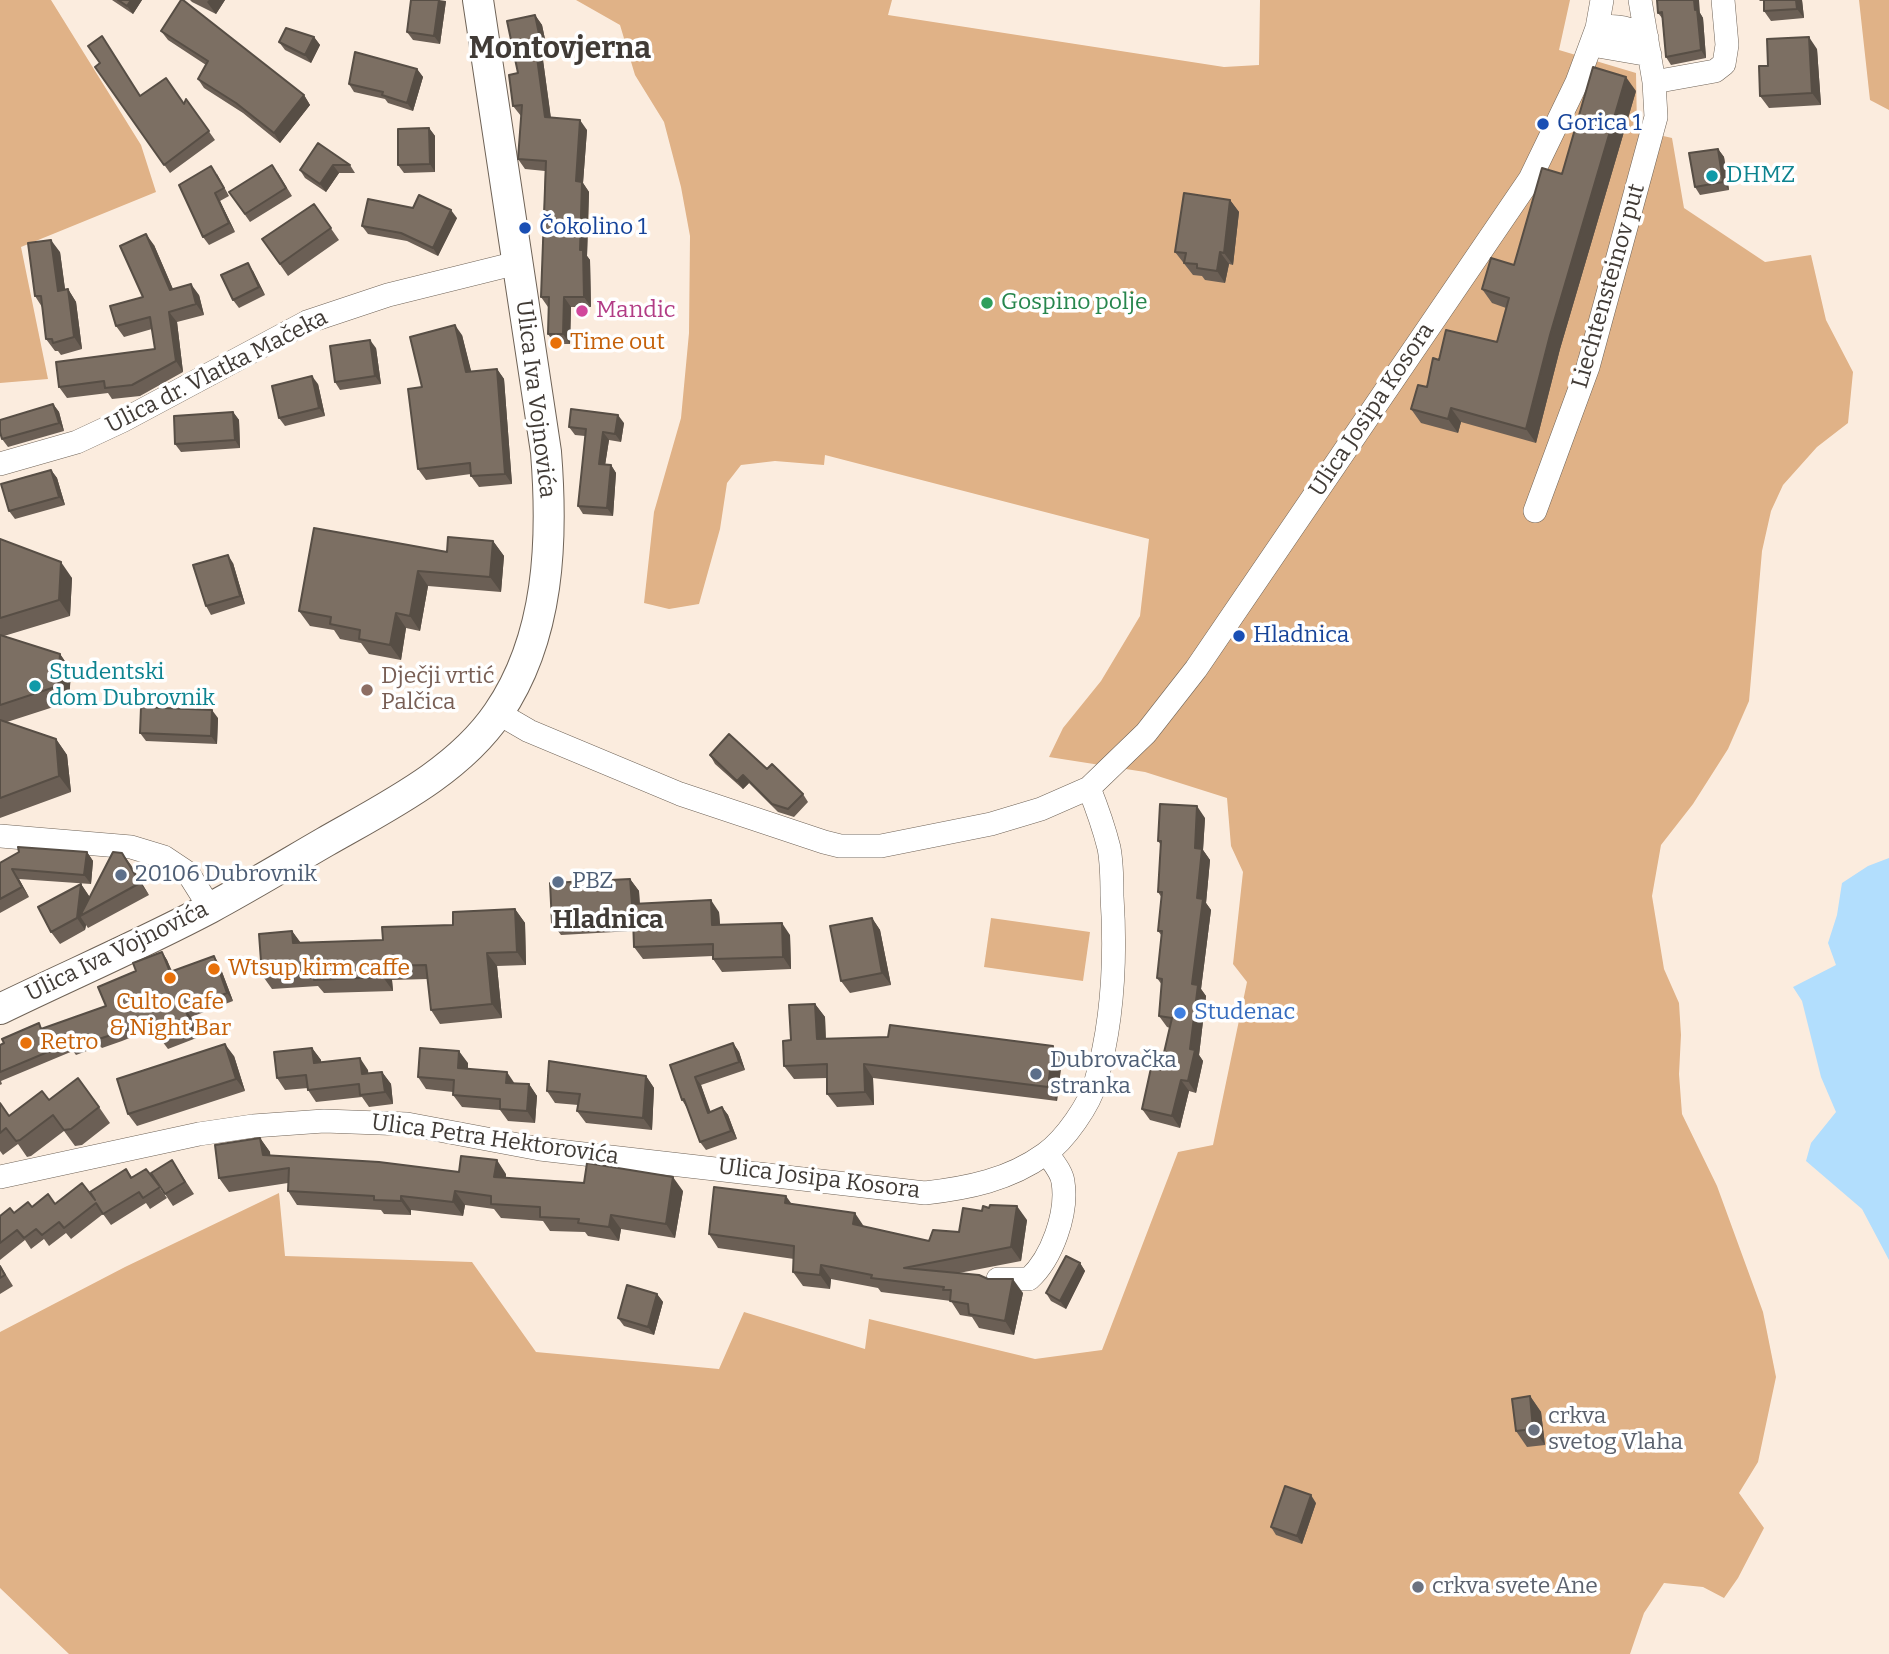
<!DOCTYPE html>
<meta charset="utf-8">
<style>
body{margin:0}
canvas{display:block;background:#fbecde}
</style>
<canvas width="1889" height="1654"></canvas>
<script>
const ctx = document.querySelector('canvas').getContext('2d');
ctx.lineJoin = 'round';
function paint(path, color) { ctx.fillStyle = color; ctx.fill(path, 'evenodd'); }
function stroke(path, color, width, dash) { ctx.strokeStyle = color; ctx.lineWidth = width; ctx.lineCap = dash ? 'butt' : 'round'; ctx.setLineDash(dash || []); ctx.stroke(path); }
function label(font, color, halo, rows, align = 'center') {
  ctx.font = font + ' Bitter,serif'; ctx.lineWidth = 7; ctx.setLineDash([]); ctx.textBaseline = 'middle'; ctx.strokeStyle = halo; ctx.fillStyle = color; for (const [text, x, y, turn = 0] of rows) {
    ctx.save(); ctx.translate(x, y); ctx.rotate((+turn || 0) * Math.PI / 180); ctx.textAlign = isNaN(turn) ? turn : align; if (halo) ctx.strokeText(text, 0, 0); ctx.fillText(text, 0, 0); ctx.restore();
  }
}
paint(new Path2D(`
 M0 0H51L141 145 156 192 21 247 48 379 0 383Z
 M576 0H892L888 15 1224 67 1259 65 1260 0H1570L1559 50 1636 73 1637 130 1672 138 1684 208 1765 262 1811 255 1826 320 1853 372 1848 423 1817 447 1783 485 1771 511 1762 551 1749 701 1728 749 1693 804 1661 845 1652 896 1664 969 1679 1003 1681 1035 1679 1074 1682 1114 1717 1186 1763 1312 1776 1377 1758 1462 1739 1493 1764 1528 1738 1578 1724 1598 1703 1587 1664 1583 1644 1613 1630 1654H69L0 1588V1332L125 1267 279 1193 285 1256 472 1262 536 1352 719 1369 744 1312 865 1349 869 1319 1035 1359 1102 1350 1178 1152 1213 1145 1247 982 1233 964 1243 872 1231 846 1227 798 1145 772 1049 757 1063 728 1101 681 1140 616 1149 539 825 455 824 465 775 461 741 465 727 483 720 529 699 604 669 609 644 603 654 512 681 418 689 333 690 236 681 187 664 122 635 75 620 25Z
 M1859 0H1889V110L1870 100Z
 M991 918 1090 932 1083 981 984 967Z`), '#e0b287');
paint(new Path2D(`
 M1889 858V1260L1862 1209 1806 1161 1811 1143 1836 1112 1821 1077 1802 1001 1793 987 1836 965 1828 943 1837 915 1842 883 1868 866Z`), '#b2defd');
const minor = new Path2D(`
 M1597 28C1617 24 1630 28 1647 38
 M1592 45 1650 55
 M1654 82 1715 71 1724 64 1727 45 1723 0
 M0 464 77 442 122 421 307 322 388 295 517 263
 M1535 511 1588 367 1656 117 1654 82 1640 0
 M498 713 529 731 680 794 824 842 840 846H881L991 824 1041 809 1089 788 1146 733 1196 669 1530 179 1577 82 1597 28 1602 0
 M0 836 131 847 164 857 188 873 210 908
 M0 1177 199 1134 253 1126 324 1121 407 1124 540 1149 925 1193C968 1188 1009 1180 1045 1154 1065 1140 1090 1104 1096 1081 1113 1022 1116 957 1112 896 1112 880 1112 864 1109 848 1104 828 1097 808 1089 788
 M998 1279H1029C1052 1258 1068 1213 1063 1182 1062 1172 1052 1161 1047 1153`);
const major = new Path2D(`
 M0 1009C70 975 142 944 210 908 249 887 287 864 325 842 386 807 458 772 498 713 550 637 553 540 546 452L478 0`);
stroke(minor, '#6f6357', 24);
stroke(major, '#6f6357', 32);
stroke(minor, '#fff', 23);
stroke(major, '#fff', 30);
paint(new Path2D(`
 M112 0H142L133 14Z
 M190 0H225L216 14 192 2Z
 M1759 0H1802L1804 18 1771 21 1764 11V1H1760Z
 M446 1 440 44 413 40 407 32Z
 M1658 13H1700L1703 18 1706 58 1671 65 1666 57 1662 18Z
 M535 15 542 25 549 58 543 60 551 118 587 130 583 183 589 192 587 256 590 260 591 307H571L570 344H555L548 334V307L541 297 545 171 525 169 518 159 521 116 513 106 518 73Z
 M161 31 304 95 310 105 280 143 243 113 204 88 198 79 206 65 168 40Z
 M314 37 320 45 311 63 285 50 279 42Z
 M1817 49 1821 105 1769 108 1760 96 1768 66Z
 M95 67 141 96 184 104 186 99 215 140 170 173Z
 M417 69 423 77 413 111 388 103 385 99 354 92 349 84Z
 M1636 91 1560 349 1536 443 1461 422 1458 433 1421 423 1411 409 1427 387 1439 360 1497 342 1506 308 1492 303 1482 289 1514 265Z
 M429 128 435 136V172L404 173 398 165Z
 M318 143 350 165 355 173H339L326 192 305 178 300 170Z
 M1718 149 1724 157 1729 190 1700 195 1695 187Z
 M278 173 292 196 250 222 229 192Z
 M217 174 229 196 220 201 235 232 209 245 203 237Z
 M1230 200 1239 212 1233 265 1229 264 1225 283 1205 280 1202 276 1193 275 1175 252Z
 M314 204 339 240 288 276 262 239Z
 M457 218 438 256 407 241 368 234 362 226Z
 M154 245 173 289 199 295 204 315 177 322 183 372 140 396 112 399 108 393 67 398 59 387 155 349 152 329 124 337 116 326 143 297Z
 M60 252 65 290 68 289 76 302 82 349 61 355 58 351H55L46 339 42 307 35 296Z
 M253 271 265 295 239 308 233 300Z
 M462 335 471 372 497 369 504 379 512 484 479 487 471 476V474L426 480 418 469 422 387Z
 M376 348 381 384 340 390 335 382Z
 M318 384 325 416 285 426 279 418Z
 M53 404 59 412 64 431 8 447 2 439Z
 M233 412 239 420 240 448 181 452 175 444Z
 M624 423 621 442 609 440 605 465H611L616 473 613 516 583 514 578 506 585 436 575 435 569 427Z
 M51 470 57 478 65 505 15 519 9 511Z
 M0 539 72 578 70 616 4 636 60 654 71 670 69 702 7 722 56 739 67 755 71 792 0 818Z
 M493 541 504 556 501 592 428 586 420 631 406 628 401 660 369 654 361 643 340 639 334 630 310 626 299 611 447 552Z
 M233 563 245 604 211 615 206 606Z
 M218 718 217 744 146 741 140 733Z
 M710 755 767 769 803 794 808 802 794 817 778 812 749 783 743 789 715 764Z
 M1205 818 1203 850 1210 860 1206 903 1211 910 1201 989 1206 996 1199 1055 1203 1061 1196 1093 1189 1091 1180 1128 1150 1120 1142 1109 1160 1070 1170 1028 1167 1027 1159 1016 1162 985 1157 978 1162 936 1158 931 1162 898 1158 892 1161 845 1158 841Z
 M87 852 93 861 91 884 19 879 29 897 0 913V863Z
 M122 853 149 895 88 928 86 925 85 930 60 944 51 932 81 884 89 896V898Z
 M630 879 639 891 640 904 719 912 720 925 790 935 791 969 722 972 713 959V956L643 959 634 947 633 931 561 935 552 923Z
 M515 909 525 923 526 965 497 966 502 1018 440 1024 431 1010 428 979 392 980 393 991 324 993 318 986 272 989 262 975 292 931 301 943 383 940 453 925Z
 M872 918 880 930 891 985 850 993 841 981Z
 M162 952 167 960 172 971 214 956 219 964 233 1001 191 1017 199 1037 168 1049 162 1041 157 1027 122 1041 102 1048 100 1046 76 1055 73 1051 1 1081 2 1084 0 1085V1045L106 1006 136 971Z
 M815 1004 825 1017 826 1039 1062 1059 1057 1101 873 1078 874 1105 837 1107 827 1094V1078L794 1079 784 1066 791 1040Z
 M733 1043 739 1052 745 1070 701 1085 710 1112 722 1107 728 1115 737 1139 706 1150 700 1142 687 1108 682 1100 670 1065Z
 M312 1048 321 1060V1063L368 1070V1073L382 1072 391 1084 393 1104 369 1107 362 1097 316 1102 308 1090V1088L285 1090 277 1078Z
 M234 1056 245 1091 137 1126 128 1114Z
 M468 1063V1069L514 1083 529 1084 537 1096 535 1123 508 1121 500 1110 462 1107 453 1095V1092L426 1089 418 1077Z
 M646 1076 654 1088 652 1130 586 1123 577 1111 578 1105 555 1103 547 1091Z
 M49 1100 99 1107 110 1123 82 1145 75 1146 64 1131 31 1156 27 1157 18 1144 3 1155 0 1151V1103L9 1116Z
 M260 1138 270 1152V1155L459 1172 506 1174V1178L683 1191 675 1238 621 1229 619 1241 588 1236 585 1232 550 1231 543 1221 501 1218 494 1209 465 1205 463 1216 411 1210V1215L384 1214 381 1210 297 1205 288 1191V1183L229 1192 219 1178Z
 M172 1160 194 1194 173 1206 151 1173Z
 M126 1169 132 1177 146 1169 167 1198 150 1209 146 1203 111 1225 103 1214 71 1239 66 1233 49 1246 44 1239 31 1249 25 1240 0 1260V1216L14 1213 32 1207 55 1204 95 1200Z
 M792 1204 865 1227 929 1241 959 1232 1027 1220 1021 1261 959 1273 1023 1293 1014 1335 979 1328 972 1317 960 1315 951 1301 881 1292 878 1288 831 1279 830 1289 803 1286 793 1272 794 1259 718 1248 709 1234Z
 M1080 1263 1085 1271 1066 1309 1051 1301 1046 1293Z
 M0 1265 13 1286 0 1294Z
 M657 1294 663 1302 654 1335 624 1326 618 1318Z
 M1530 1396 1541 1412 1545 1445 1527 1447 1516 1431Z
 M1316 1503 1302 1544 1276 1535 1271 1527Z`), '#6b5f55');
paint(new Path2D(`
 M131 0H142L133 14 127 6Z
 M209 0H225L216 14 207 2Z
 M439 0 446 1 440 44 434 36Z
 M1694 0H1699L1700 13 1703 18 1706 58 1701 50Z
 M1796 0H1802L1804 18 1797 9Z
 M535 15 542 25 549 58 542 48Z
 M314 37 320 45 311 63 305 55Z
 M1809 37 1817 49 1821 105 1812 93Z
 M536 50 543 60 552 127 545 117Z
 M417 69 423 77 413 111 407 103Z
 M1626 77 1636 91 1560 349 1536 443 1526 429 1550 335Z
 M304 95 310 105 280 143 274 133Z
 M580 120 587 130 583 183 589 192 587 256 590 260 591 307 584 297 576 181Z
 M429 128 435 136V172L430 164Z
 M1718 149 1724 157 1729 190 1723 182Z
 M333 165 339 173 326 192 320 184Z
 M215 193 220 201 235 232 229 223Z
 M1230 200 1239 212 1233 265 1224 253Z
 M451 210 457 218 438 256 433 248Z
 M146 234 154 245 178 301 170 290Z
 M51 240 60 252 67 303 58 291Z
 M1220 252 1229 264 1225 283 1217 271Z
 M248 263 253 271 265 295 259 287Z
 M191 284 199 295 204 315 196 304Z
 M68 289 76 302 82 349 74 337Z
 M564 297 571 307 570 344 563 334Z
 M169 312 177 322 183 372 176 361Z
 M455 325 462 335 474 382 466 372Z
 M370 340 376 348 381 384 375 376Z
 M497 369 504 379 512 484 505 474Z
 M312 376 318 384 325 416 319 408Z
 M53 404 59 412 64 431 59 423Z
 M1451 408 1461 422 1458 433 1448 419Z
 M233 412 239 420 240 448 235 440Z
 M618 415 624 423 621 442 615 434Z
 M603 432 609 440 604 472 599 464Z
 M611 465 616 473 613 516 607 508Z
 M51 470 57 478 65 505 59 497Z
 M493 541 504 556 501 592 490 577Z
 M228 555 233 563 245 604 240 596Z
 M61 562 72 578 70 616 59 600Z
 M418 571 428 586 420 631 410 616Z
 M396 613 406 628 401 660 390 645Z
 M60 654 71 670 69 702 58 686Z
 M212 710 218 718 217 744 211 736Z
 M56 739 67 755 71 792 59 776Z
 M743 775 749 783 743 789 737 781Z
 M1197 806 1205 818 1203 850 1210 860 1206 903 1211 910 1201 989 1206 996 1199 1055 1203 1061 1196 1093 1188 1081 1197 898 1195 848Z
 M87 852 93 861 91 884 84 875Z
 M122 853 131 865 149 895 140 883Z
 M12 869 19 879 29 897 22 887Z
 M630 879 639 891 640 916 632 904Z
 M81 884 89 896 87 912 80 916 86 925 85 930 77 918Z
 M711 900 719 912 721 937 712 925Z
 M515 909 525 923 526 965 517 952Z
 M872 918 880 930 891 985 882 973Z
 M782 923 790 935 791 969 783 957Z
 M292 931 302 945 293 943Z
 M162 952 167 960 175 980 170 972Z
 M487 953 497 966 502 1018 492 1004Z
 M214 956 219 964 233 1001 227 993Z
 M383 966 392 980 393 991 383 977Z
 M815 1004 825 1017 826 1053 817 1039Z
 M185 1009 191 1017 199 1037 193 1029Z
 M733 1043 739 1052 745 1070 739 1062Z
 M225 1044 234 1056 245 1091 236 1079Z
 M1053 1046 1062 1059 1057 1101 1048 1087Z
 M312 1048 321 1060 323 1076 314 1063Z
 M459 1051 468 1063 467 1080 458 1068Z
 M360 1058 368 1070 370 1086 362 1074Z
 M864 1064 873 1078 874 1105 865 1092Z
 M382 1072 391 1084 393 1104 385 1092Z
 M507 1072 515 1084 506 1083Z
 M646 1076 654 1088 652 1130 643 1118Z
 M695 1077 701 1085 714 1121 708 1113Z
 M1181 1080 1189 1091 1180 1128 1172 1116Z
 M529 1084 537 1096 535 1123 527 1111Z
 M722 1107 728 1115 737 1139 731 1131Z
 M260 1138 270 1152 272 1169 263 1155Z
 M497 1160 506 1174 504 1191 494 1177Z
 M673 1177 683 1191 675 1238 666 1224Z
 M455 1191 465 1205 463 1216 453 1202Z
 M401 1196 411 1210V1215L401 1201Z
 M786 1196 796 1210 785 1203Z
 M1017 1206 1027 1220 1021 1261 1011 1247Z
 M855 1213 865 1228 853 1224Z
 M611 1215 621 1229 619 1241 609 1227Z
 M1080 1263 1085 1271 1066 1309 1060 1301Z
 M821 1265 831 1279 830 1289 820 1275Z
 M1013 1279 1023 1293 1014 1335 1005 1321Z
 M657 1294 663 1302 654 1335 648 1327Z
 M1530 1396 1541 1412 1545 1445 1533 1429Z
 M1311 1495 1316 1503 1302 1544 1297 1536Z`), '#574e45');
const building = new Path2D(`
 M118 0H131L127 6Z
 M181 0H183L304 95 274 133 236 103 198 79 208 61 161 31Z
 M411 0H439L434 36 407 32Z
 M1657 0H1694L1695 10 1697 9 1701 50 1666 57 1662 12 1658 13Z
 M1764 0H1796L1797 9 1764 11Z
 M535 15 542 48 536 50 545 117 580 120 576 181 582 182 580 250H583L584 297H564L563 334H548L549 297H541L546 161 518 159 522 105 513 106 509 75 518 73 507 21Z
 M286 28 314 37 305 55 279 42Z
 M102 36 140 96 166 78 184 104 186 99 209 131 164 165 95 67 100 63 88 46Z
 M1809 37 1812 93 1760 96 1759 66H1768L1767 39Z
 M355 52 417 69 407 103 382 95 383 92 349 84Z
 M1593 67 1626 77 1550 335 1526 429 1451 408 1448 419 1411 409 1418 385 1427 387 1433 358 1439 360 1446 330 1497 342 1509 298 1482 289 1491 258 1514 265 1542 168 1562 174Z
 M429 128 430 164 398 165V129Z
 M318 143 350 165H333L320 184 300 170Z
 M1718 149 1723 182 1695 187 1689 153Z
 M272 165 286 188 245 214 229 192Z
 M211 166 224 188 215 193 229 223 203 237 179 185Z
 M1184 193 1230 200 1224 253 1220 252 1217 271 1197 268V264L1184 263 1186 253 1175 252Z
 M419 195 451 210 433 248 401 233 362 226 368 199 413 208Z
 M314 204 331 228 280 264 262 239Z
 M146 234 170 290 191 284 196 304 169 312 176 361 132 385 105 388 104 381 59 387 56 362 155 349 150 317 116 326 110 306 143 297 120 246Z
 M51 240 58 291 68 289 74 337 53 343 52 339H46L41 296H35L28 243Z
 M248 263 259 287 233 300 221 275Z
 M455 325 466 372 497 369 505 474 471 476 470 463 418 469 408 389 422 387 410 337Z
 M370 340 375 376 335 382 330 346Z
 M312 376 319 408 279 418 272 386Z
 M53 404 59 423 2 439 0 432V420Z
 M571 409 618 415 615 434 603 432 599 464 611 465 607 508 578 506 586 429 569 427Z
 M233 412 235 440 175 444 174 416Z
 M51 470 59 497 9 511 1 484Z
 M314 528 447 552 448 537 493 541 490 577 418 571 410 616 396 613 390 645 359 639 360 630 330 624 331 617 299 611Z
 M0 539 61 562 59 600 0 618Z
 M228 555 240 596 206 606 193 565Z
 M0 635 60 654 58 686 0 705Z
 M141 707 212 710 211 736 140 733Z
 M0 720 56 739 59 776 0 798Z
 M729 734 767 769 772 764 803 794 788 809 772 804 743 775 737 781 710 755Z
 M1160 804 1197 806 1195 848 1202 849 1197 898 1203 899 1192 984 1198 985 1190 1049 1195 1050 1188 1081 1181 1080 1172 1116 1142 1109 1151 1068 1160 1070 1172 1018 1159 1016 1162 979 1157 978 1162 931H1158L1162 892H1158L1161 841H1158Z
 M18 847 87 852 84 875 12 869 22 887 0 899V863L19 852Z
 M113 852 122 853 140 883 80 916Z
 M630 879 632 904 711 900 712 925 782 923 783 957 713 959V944L634 947 633 918 552 923 550 883Z
 M81 884 77 918 51 932 38 907Z
 M515 909 517 952 487 953 492 1004 431 1010 426 965 383 966V977L314 980V972L262 975 259 934 292 931 293 943 383 940 382 927 453 925V912Z
 M872 918 882 973 841 981 830 926Z
 M162 952 170 972 214 956 227 993 185 1009 193 1029 162 1041 153 1018 117 1033 96 1040 95 1037 70 1047 69 1043 0 1072V1045L4 1043 2 1039 39 1023 41 1029 106 1006 98 987 136 971 133 963Z
 M815 1004 817 1039 888 1037 890 1025 1053 1046 1048 1087 864 1064 865 1092 827 1094V1064L784 1066 783 1041 791 1040 789 1005Z
 M733 1043 739 1062 695 1077 708 1113 722 1107 731 1131 700 1142 684 1099 682 1100 670 1065Z
 M225 1044 236 1079 128 1114 117 1079Z
 M312 1048 314 1063 360 1058 362 1074 382 1072 385 1092 360 1095 359 1084 308 1090 306 1075 277 1078 274 1052Z
 M420 1048 459 1051 458 1068 507 1072 506 1083 529 1084 527 1111 500 1109V1099L453 1095 454 1080 418 1077Z
 M549 1061 646 1076 643 1118 577 1111 580 1094 547 1091Z
 M78 1078 99 1107 71 1129 64 1130 53 1115 20 1140 16 1141 6 1128 0 1133V1103L9 1116 42 1091 49 1100Z
 M260 1138 263 1155 379 1162 459 1172 461 1156 497 1160 494 1177 584 1183 587 1163 673 1177 666 1224 611 1215 609 1227 578 1223 579 1219 540 1217V1207L491 1204V1196L455 1191 453 1202 401 1196V1201L374 1200V1196L288 1191 289 1168 219 1178 215 1145Z
 M172 1160 185 1182 165 1194 151 1173Z
 M126 1169 131 1178 146 1169 160 1187 143 1198 139 1192 103 1214 96 1203 64 1228 59 1222 42 1235 36 1229 24 1238 17 1230 0 1243V1216L10 1208 14 1213 28 1202 32 1207 48 1194 55 1204 82 1183 95 1200 90 1192Z
 M714 1187 786 1196 785 1203 855 1213 853 1224 929 1241 933 1230 959 1232 963 1208 982 1211 983 1206 989 1208 990 1205 1017 1206 1011 1247 904 1268 979 1275 988 1279H1013L1005 1321 969 1314 968 1304 950 1301 951 1290H943L944 1287 871 1278 872 1275 821 1265 820 1275 793 1272 794 1246 709 1234Z
 M1066 1256 1080 1263 1060 1301 1046 1293Z
 M0 1266 5 1275 0 1278Z
 M627 1285 657 1294 648 1327 618 1318Z
 M1530 1396 1533 1429 1516 1431 1512 1399Z
 M1285 1486 1311 1495 1297 1536 1271 1527Z`);
paint(building, '#7c6f63');
stroke(building, '#574e45', 2);
for (const [x, y, r, color] of [
 [1543,124,7,"#1a4fb4"],
 [1712,176,7,"#0f9aa8"],
 [525,228,7,"#1a4fb4"],
 [987,303,7,"#2e9e5b"],
 [582,311,7,"#d1479c"],
 [556,343,7,"#e8710a"],
 [1239,636,7,"#1a4fb4"],
 [35,686,7,"#0f9aa8"],
 [367,690,7,"#8d6e63"],
 [121,875,7,"#5c6f8a"],
 [558,882,7,"#5c6f8a"],
 [214,969,7,"#e8710a"],
 [170,978,7,"#e8710a"],
 [1180,1013,7,"#3f7fe0"],
 [26,1043,7,"#e8710a"],
 [1036,1074,7,"#5c6f8a"],
 [1534,1430,7,"#6b7280"],
 [1418,1587,7,"#6b7280"]
]) { const dot = new Path2D(); dot.arc(x, y, r, 0, 2 * Math.PI); ctx.fillStyle = color; ctx.fill(dot); stroke(dot, '#fff', 2.5); }
label('23px', '#164399', '#fff', [
 ["Gorica 1",1557,124],
 ["Čokolino 1",539,228],
 ["Hladnica",1253,636]
], 'left');
label('23px', '#0d838f', '#fff', [
 ["DHMZ",1726,176],
 ["Studentski",49,673],
 ["dom Dubrovnik",49,699]
], 'left');
label('23px', '#413b36', '#fff', [
 ["Liechtensteinov put",1609,286,-74],
 ["Ulica dr. Vlatka Mačeka",217,372,-27],
 ["Ulica Iva Vojnovića",535,399,83],
 ["Ulica Josipa Kosora",1372,410,-56],
 ["Ulica Iva Vojnovića",117,952,-26],
 ["Ulica Petra Hektorovića",495,1140,8],
 ["Ulica Josipa Kosora",819,1179,7]
]);
label('23px', '#27864d', '#fff', [
 ["Gospino polje",1001,303]
], 'left');
label('23px', '#b23c85', '#fff', [
 ["Mandic",596,311]
], 'left');
label('23px', '#c56008', '#fff', [
 ["Time out",570,343],
 ["Wtsup kirm caffe",228,969],
 ["Culto Cafe",170,1003,"center"],
 ["& Night Bar",170,1029,"center"],
 ["Retro",40,1043]
], 'left');
label('23px', '#785e54', '#fff', [
 ["Dječji vrtić",381,677],
 ["Palčica",381,703]
], 'left');
label('23px', '#4e5e75', '#fff', [
 ["20106 Dubrovnik",135,875],
 ["PBZ",572,882],
 ["Dubrovačka",1050,1061],
 ["stranka",1050,1087]
], 'left');
label('23px', '#366cbe', '#fff', [
 ["Studenac",1194,1013]
], 'left');
label('23px', '#5b616d', '#fff', [
 ["crkva",1548,1417],
 ["svetog Vlaha",1548,1443],
 ["crkva svete Ane",1432,1587]
], 'left');
label('bold 26px', '#413b36', '#fff', [
 ["Hladnica",608,921]
]);
label('bold 30px', '#413b36', '#fff', [
 ["Montovjerna",560,50]
]);
</script>
